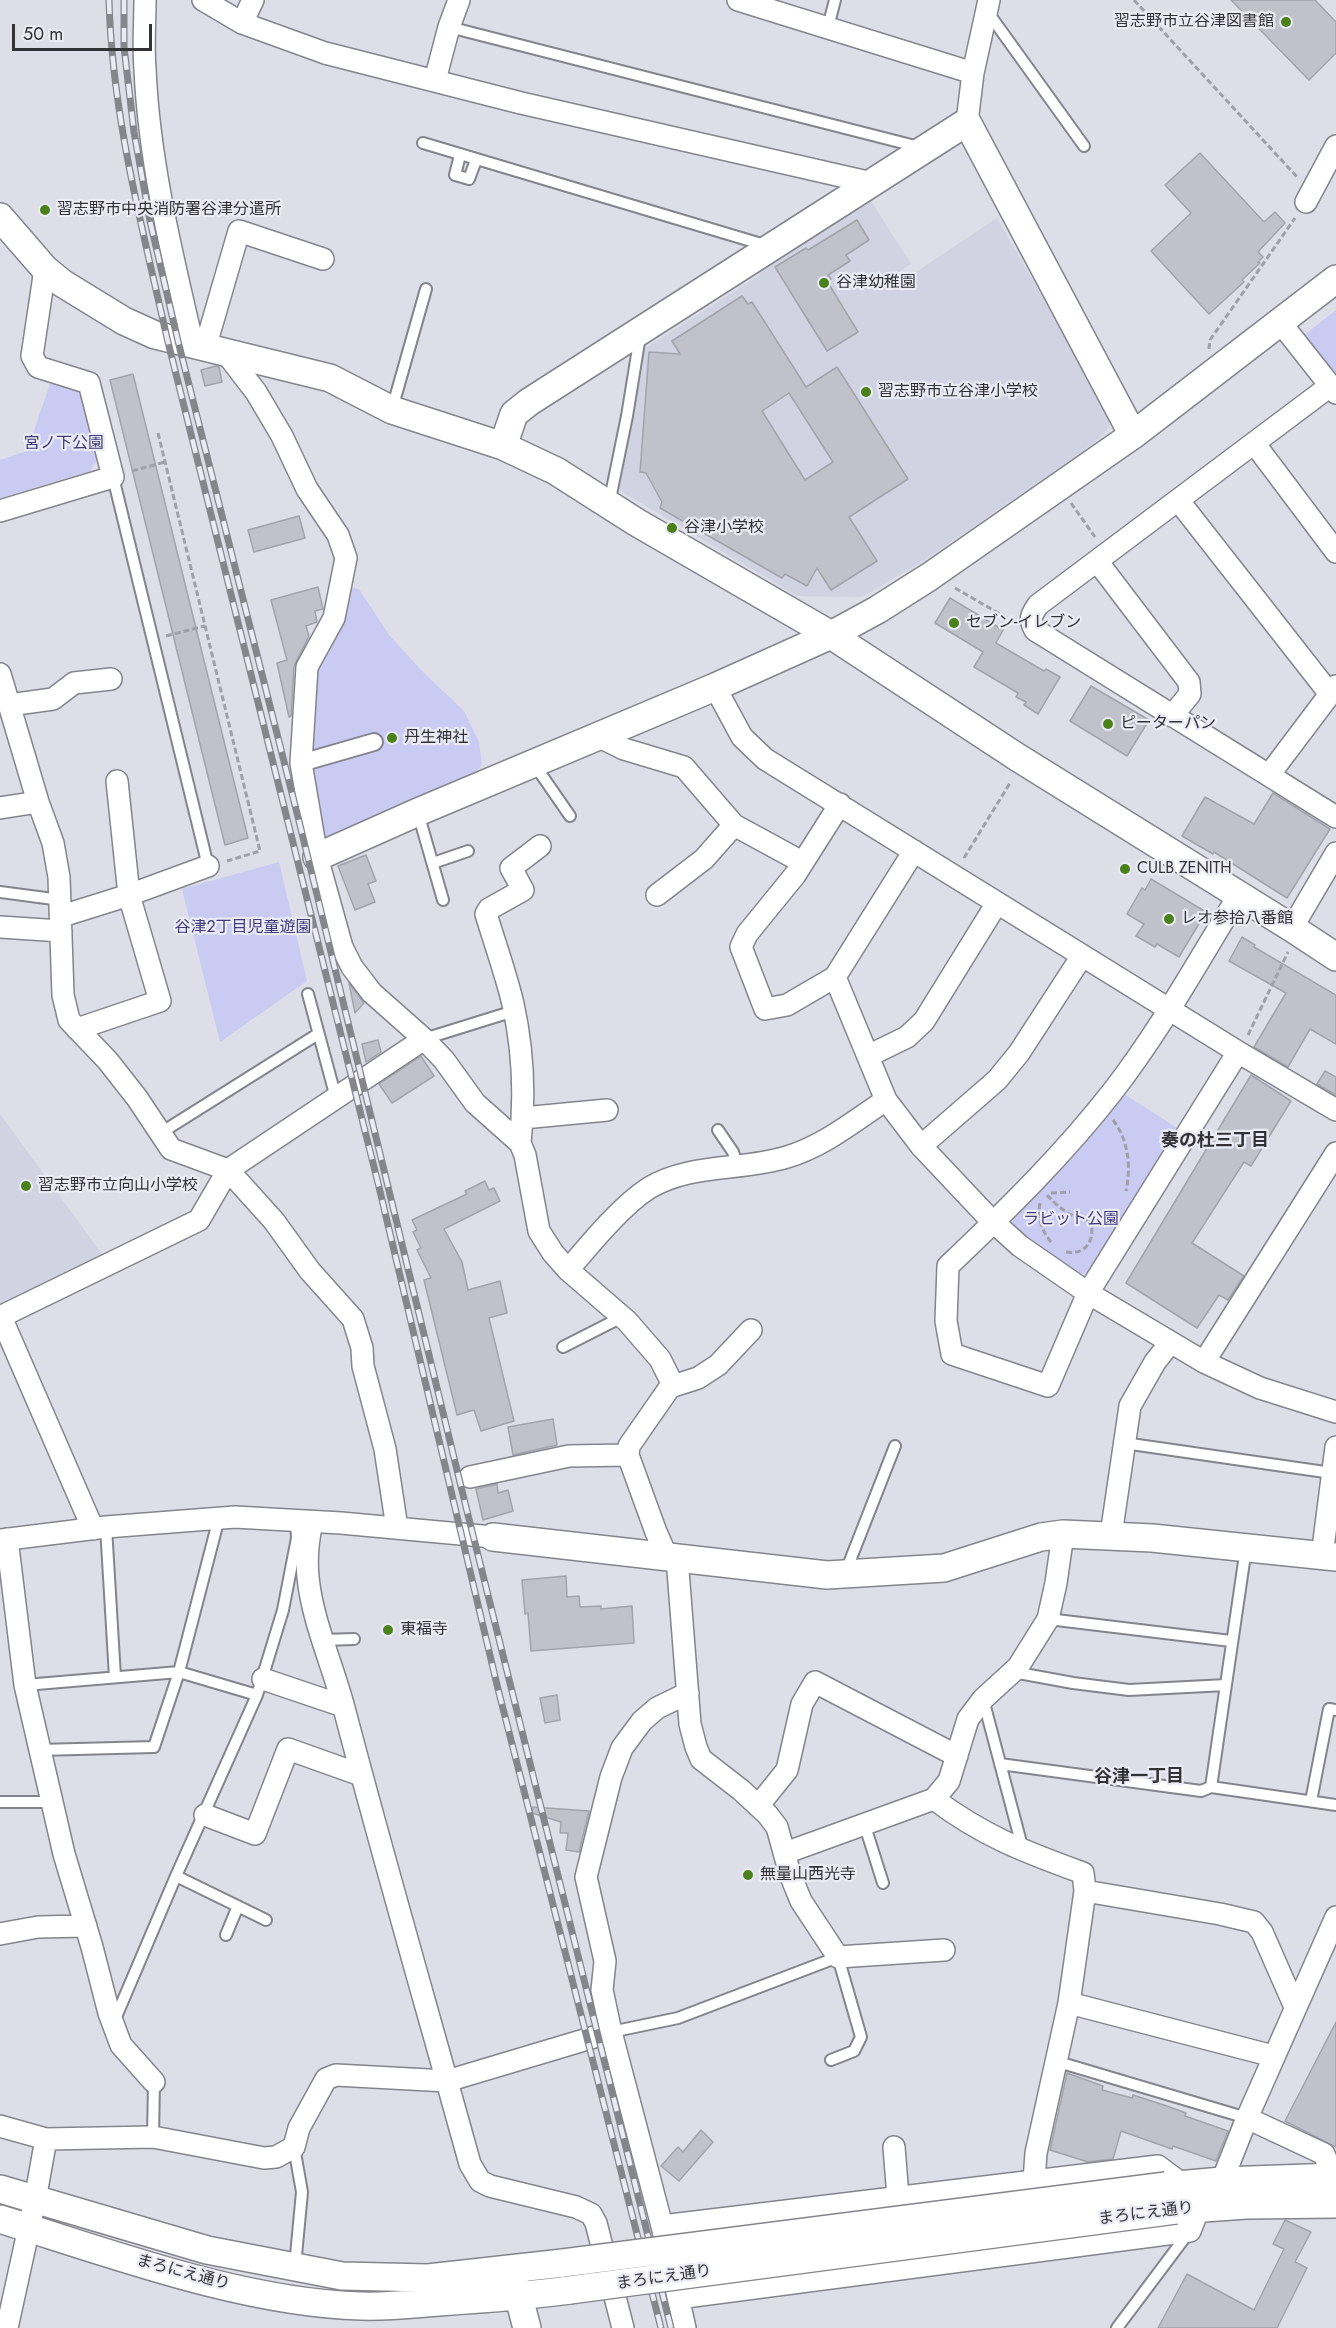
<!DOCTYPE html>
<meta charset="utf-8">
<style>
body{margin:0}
#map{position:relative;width:1336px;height:2328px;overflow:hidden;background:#dddee8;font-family:Jost,sans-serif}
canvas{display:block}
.scale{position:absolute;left:12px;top:24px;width:140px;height:27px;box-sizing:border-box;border:3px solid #333337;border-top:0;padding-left:8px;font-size:18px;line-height:21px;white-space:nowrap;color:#333337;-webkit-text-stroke:4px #eaebf5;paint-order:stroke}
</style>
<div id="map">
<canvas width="1336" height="2328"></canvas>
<div class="scale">50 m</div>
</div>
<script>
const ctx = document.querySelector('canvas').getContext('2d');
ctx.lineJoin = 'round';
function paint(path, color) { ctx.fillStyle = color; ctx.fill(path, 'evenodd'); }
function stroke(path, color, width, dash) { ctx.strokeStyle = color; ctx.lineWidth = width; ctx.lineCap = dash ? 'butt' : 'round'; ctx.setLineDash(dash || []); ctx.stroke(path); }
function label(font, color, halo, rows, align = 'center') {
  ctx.font = font + ' Jost,"Noto Sans JP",sans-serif'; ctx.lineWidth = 4.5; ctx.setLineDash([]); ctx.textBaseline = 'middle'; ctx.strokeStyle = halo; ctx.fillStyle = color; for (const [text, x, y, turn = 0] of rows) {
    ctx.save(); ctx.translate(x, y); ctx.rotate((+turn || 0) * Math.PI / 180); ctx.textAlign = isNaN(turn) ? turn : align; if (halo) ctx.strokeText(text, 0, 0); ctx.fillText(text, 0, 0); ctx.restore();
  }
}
paint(new Path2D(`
 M871 201 911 264 890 278 895 286 997 218 1111 417 1109 426 1103 435 1079 454 923 561 862 597 797 596 619 490 644 349 760 275 759 271Z
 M0 1114 104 1257 0 1308Z`), '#d1d2e2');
paint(new Path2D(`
 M1336 310V379L1303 336Z
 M51 381 77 391 88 404 101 453 90 471 0 498V460L27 451Z
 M346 586 359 589 389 635 423 672 464 711 479 742 482 765 462 788 355 832 322 837 296 726Z
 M279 862 307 981 220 1042 182 889Z
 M1124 1094 1179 1129 1091 1272 1074 1275 1012 1233 1013 1217Z`), '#cacbf2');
const building = new Path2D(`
 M1231 0H1315L1336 22V53L1309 80Z
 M1200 153 1264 222 1275 212 1285 223 1258 252 1263 257 1258 262 1260 263 1242 280 1244 282 1209 314 1151 251 1191 213 1165 185Z
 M857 220 869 240 846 255 850 261 828 275 831 279 827 281 858 332 827 351 775 267 806 248 808 250Z
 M742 296 748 304 752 302 806 387 837 367 908 479 849 517 877 561 831 590 817 568 807 586 785 574 782 578 660 508 662 502 646 473 640 472 649 352 680 354 672 341ZM789 393 833 462 805 480 762 411Z
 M216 366 219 367 222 382 205 386 201 370Z
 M133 374 248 838 225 845 110 380Z
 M299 516 305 538 254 552 248 530Z
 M318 587 323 609 315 611 317 622 306 626 309 636 294 666 291 716 289 717 277 663 287 660 271 600Z
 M950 598 1003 630 996 643 1044 671 1046 669 1060 677 1038 714 1024 705 1026 702 1016 697 1018 693 974 667 983 652 935 623Z
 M1091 686 1149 720 1127 756 1070 721Z
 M1273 793 1330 829 1287 898 1214 852 1213 854 1182 836 1205 797 1254 824Z
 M366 855 376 881 368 884 375 902 355 910 338 866Z
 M1151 879 1206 912 1179 957 1157 944 1155 947 1136 936 1144 924 1127 914 1142 888 1145 890Z
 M1242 937 1255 945 1254 947 1336 995V1044L1310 1029 1288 1067 1254 1047 1286 993 1229 961Z
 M349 983 364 1003 355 1013Z
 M378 1040 381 1052 366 1062 362 1044Z
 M421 1056 434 1076 392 1103 379 1084Z
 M1325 1071 1336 1077V1095L1317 1084Z
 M1251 1075 1291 1101 1251 1166 1244 1162 1192 1243 1244 1276 1228 1300 1219 1295 1197 1328 1126 1283Z
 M485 1181 489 1190 494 1188 500 1201 444 1229 462 1262 468 1290 500 1281 507 1313 489 1318 514 1421 481 1431 474 1410 457 1415 424 1280 431 1278 417 1250 421 1248 413 1232 417 1230 412 1220 467 1194 465 1191Z
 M553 1419 557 1445 513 1455 508 1427Z
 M497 1484 498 1493 508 1490 513 1511 483 1520 476 1489Z
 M566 1576 567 1597 579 1596 580 1607 601 1606V1609L632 1606 634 1643 531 1651 528 1613 525 1614 522 1580Z
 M557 1695 560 1720 545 1723 540 1698Z
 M533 1807 589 1811 579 1852 566 1850 568 1833H560L561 1822 532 1813Z
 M1336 2022V2147L1285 2121Z
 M1067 2073 1103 2086 1102 2090 1132 2098 1133 2095 1164 2105 1186 2113 1185 2116 1228 2131 1216 2161 1173 2146 1172 2149 1121 2131 1113 2159 1088 2162 1050 2150Z
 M701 2130 713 2142 679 2181 661 2166 678 2147 683 2152Z
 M1285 2220 1311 2232 1295 2262 1307 2268 1277 2328H1158L1187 2274 1254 2310 1284 2249 1273 2244Z`);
paint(building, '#c0c1ca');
stroke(building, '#a3a3ac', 1.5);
const service = new Path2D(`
 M987 11 1084 146
 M449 27 919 147
 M828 27 835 0
 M423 143 768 246
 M460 155 455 175 469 179 476 160
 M392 409 426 289
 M113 477 208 866
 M609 504 627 416 640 336
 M534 764 570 816
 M418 813 443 900
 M433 863 468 851
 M0 892 61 900
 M308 994 336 1098
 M424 1039 514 1011
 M718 1130 733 1152 738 1167
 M159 1134 318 1034
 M563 1347 622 1317
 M1124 1443 1332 1473
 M106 1527 115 1677
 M846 1571 895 1446
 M1048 1619 1231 1641
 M323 1640 354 1639
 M1013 1672 1073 1683 1129 1690 1226 1685
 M25 1685 179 1672 257 1695
 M983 1699 1023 1850
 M39 1750 154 1747 179 1672 219 1518
 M1000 1764 1201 1791 1211 1787 1336 1805
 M1211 1787 1246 1548
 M1311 1801 1329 1709 1336 1710
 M0 1802H51
 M864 1823 883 1883
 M176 1876 266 1920
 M226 1935 238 1906
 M113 2024 176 1876 257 1695 283 1610 297 1538 296 1521
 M611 2032 678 2018 838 1957 861 2037 854 2051 831 2060
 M1055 2061 1247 2118
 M153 2137 154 2082
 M294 2147 302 2192 295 2266
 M1117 2328 1189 2232`);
const pedestrian = new Path2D(`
 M301 763 374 742`);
const minor = new Path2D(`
 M145 0C145 23 143 46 145 69 149 162 172 255 193 345
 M203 0 242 23 325 53 521 103 872 183
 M738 0 973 73
 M242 23 253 0
 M435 80 449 27 459 0
 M967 122 973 73 989 0
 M1306 202 1336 146
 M1280 322 1336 393
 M205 348 239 231 323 259
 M226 353 256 392 282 436 307 489 338 535 346 558 334 618 307 667 301 763 317 857 342 947 352 967 372 993 424 1039 444 1060 475 1103 520 1143 525 1155 539 1231 553 1253 568 1270 627 1321 660 1359 671 1381 670 1387 629 1446 628 1455 656 1532 667 1557
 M1330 386 1038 605C1031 615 1029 619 1035 630L1336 817
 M1254 443 1336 552
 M1178 500 1330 694
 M0 511 113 477 89 383 38 367 32 356 45 269
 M1097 561 1189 682 1190 694 1172 716
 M0 674 38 802 53 843 59 877 63 995 69 1020 108 1061 137 1098 171 1149 228 1170 274 1221 310 1271 353 1319 362 1348 363 1366 385 1449 397 1528
 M715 687 742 737 765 759 1238 1052 1336 1110
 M9 705 53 699 74 683 111 679
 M598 736 624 749 684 767 734 825 802 862
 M1269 775 1336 686
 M840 804 795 875 747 934 741 947 765 1009 787 1005 835 977 914 851
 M0 808 38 802
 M657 895 704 859 734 825
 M62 916 129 895 208 866
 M0 927 61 931
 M1292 928 1336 853
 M835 977 886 1100 921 1146 988 1217 1020 1246 1088 1293 1204 1362 1260 1388 1336 1412
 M77 1029 160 1001 129 895 117 781
 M1238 1052 1088 1293 1048 1386 952 1354 946 1321 948 1266C1006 1211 1064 1154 1113 1091 1161 1029 1198 961 1239 895
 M868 1056 907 1037 924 1021 997 903
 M523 1118 607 1110
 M520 1143C525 1098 523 1049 513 1004 506 974 495 944 486 914L489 909 523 890 511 868 540 846
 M921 1146 997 1080 1019 1053 1082 956
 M568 1270C590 1244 621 1206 649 1188 690 1163 742 1171 787 1157 824 1146 854 1121 886 1100
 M0 1317 199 1220 228 1170 424 1039
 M1 1317 93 1529
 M1204 1362 1336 1153
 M670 1387 698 1378 718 1365 751 1330
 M470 1477 569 1456 628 1455
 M312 1522C308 1540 306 1558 308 1577 312 1620 333 1666 344 1708 384 1861 428 2012 470 2164L480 2181 490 2186 576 2207 591 2214 596 2223 623 2328
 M1111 1535 1130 1406 1155 1362 1170 1343
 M7 1539 25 1685 64 1854 92 1947 109 2013 121 2045 154 2082
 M0 1540 106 1527 235 1517 341 1523 493 1537
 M1322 1556 1336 1447
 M677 1558 690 1724 696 1747 701 1759 741 1790 767 1814 777 1827 790 1874 801 1901 838 1957 944 1950
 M263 1679 343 1706
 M934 1799C983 1836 1025 1852 1083 1873L1085 1891 1069 2003 1036 2153 1034 2181
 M758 1806 787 1770 802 1704 815 1682 957 1756
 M205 1815 255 1834 288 1749 361 1775
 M785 1853 934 1799 949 1781 968 1719 983 1699 1018 1667 1048 1619 1056 1583 1063 1534
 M1085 1891 1220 1914 1254 1922 1262 1932 1295 2007
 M0 1934 38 1927 86 1926
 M1069 2003 1273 2056
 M1247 2118 1336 1917
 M0 2126 46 2139 153 2137 264 2158 276 2157 294 2147 299 2128 326 2079 336 2075 447 2081 611 2032
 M894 2147 898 2197
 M1222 2181 1247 2118 1324 2154 1333 2177
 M662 2226 1158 2166 1182 2184
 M678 2298 1190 2231 1199 2208
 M7 2328 35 2200 46 2139
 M685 2328 662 2226 611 2032 602 1990 605 1961 586 1877 611 1777 622 1748 642 1721 657 1708 688 1693`);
const tertiary = new Path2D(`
 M0 217 45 269 62 283 124 321 155 335 330 378 392 410 503 446 556 471 636 522 831 635 1017 757 1292 928 1336 957
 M503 446 514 414 529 402 967 122 1133 435
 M317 857 418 812 715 687 831 635 877 610 929 577 1133 435 1336 279
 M493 1537 827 1575 944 1568 1041 1537 1063 1534 1152 1538 1336 1557
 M1166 2186 1222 2181 1336 2177
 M0 2189 207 2250 342 2276 428 2278 563 2263
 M1176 2210 1246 2205 1336 2204
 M0 2219C112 2254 245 2303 361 2306 387 2307 413 2304 439 2302 483 2299 526 2296 570 2290
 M514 2279 527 2328`);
stroke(service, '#84848d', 14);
stroke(pedestrian, '#84848d', 20);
stroke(minor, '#84848d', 24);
stroke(tertiary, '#84848d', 30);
stroke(new Path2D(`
 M1134 0 1298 178
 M1209 349 1210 340 1295 218
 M158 433 260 851 227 861
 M132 471 165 462
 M1071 503 1095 537
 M955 588 1014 622
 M166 636 205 626
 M964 858 1010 783
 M1248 1035 1288 952
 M1113 1120C1129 1141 1131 1167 1126 1191
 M1051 1193 1070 1192
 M1047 1195C1065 1215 1090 1231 1114 1212
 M1040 1203C1037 1218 1042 1231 1051 1242
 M1066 1252C1086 1255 1095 1241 1091 1222`), '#9fa0a8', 3, [6, 3]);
stroke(service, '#fff', 10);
stroke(pedestrian, '#fff', 16);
stroke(minor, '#fff', 21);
stroke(tertiary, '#fff', 27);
const rail = new Path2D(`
 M109 0C112 115 142 226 167 338L379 1187 498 1689 661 2328
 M124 0V47L134 132 150 221 178 341 299 821 467 1511 671 2328`);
stroke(rail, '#85858c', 7);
stroke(rail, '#eaebf5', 4.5, [14]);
const tertiaryBridge = new Path2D(`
 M563 2263 1166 2186
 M570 2290 1176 2210`);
stroke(tertiaryBridge, '#84848d', 30, []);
stroke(tertiaryBridge, '#fff', 27);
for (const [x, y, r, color] of [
 [1286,22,6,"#4a811a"],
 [45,210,6,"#4a811a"],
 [824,283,6,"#4a811a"],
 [866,392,6,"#4a811a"],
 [672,528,6,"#4a811a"],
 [954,623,6,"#4a811a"],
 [1108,724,6,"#4a811a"],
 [392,738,6,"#4a811a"],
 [1125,869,6,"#4a811a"],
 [1169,919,6,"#4a811a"],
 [26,1186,6,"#4a811a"],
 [388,1630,6,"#4a811a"],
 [748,1875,6,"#4a811a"]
]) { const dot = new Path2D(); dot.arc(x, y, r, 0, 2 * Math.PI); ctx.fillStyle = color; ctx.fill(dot); stroke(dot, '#eaebf5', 2); }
label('16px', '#333337', '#eaebf5', [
 ["習志野市立谷津図書館",1274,22,"right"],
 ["習志野市中央消防署谷津分遣所",57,210],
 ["谷津幼稚園",836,283],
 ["習志野市立谷津小学校",878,392],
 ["谷津小学校",684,528],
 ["セブン-イレブン",966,623],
 ["ピーターパン",1120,724],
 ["丹生神社",404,738],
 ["CULB ZENITH",1137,869],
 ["レオ参拾八番館",1181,919],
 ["習志野市立向山小学校",38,1186],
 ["東福寺",400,1630],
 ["無量山西光寺",760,1875]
], 'left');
label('16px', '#403b7b', '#eaebf5', [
 ["宮ノ下公園",64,444],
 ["谷津2丁目児童遊園",243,928],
 ["ラビット公園",1071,1220]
]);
label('16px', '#333337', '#eaebf5', [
 ["まろにえ通り",1146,2214,-7],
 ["まろにえ通り",183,2273,15],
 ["まろにえ通り",664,2278,-8]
]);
label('bold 18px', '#333337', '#eaebf5', [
 ["奏の杜三丁目",1215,1142],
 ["谷津一丁目",1139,1778]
]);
</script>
